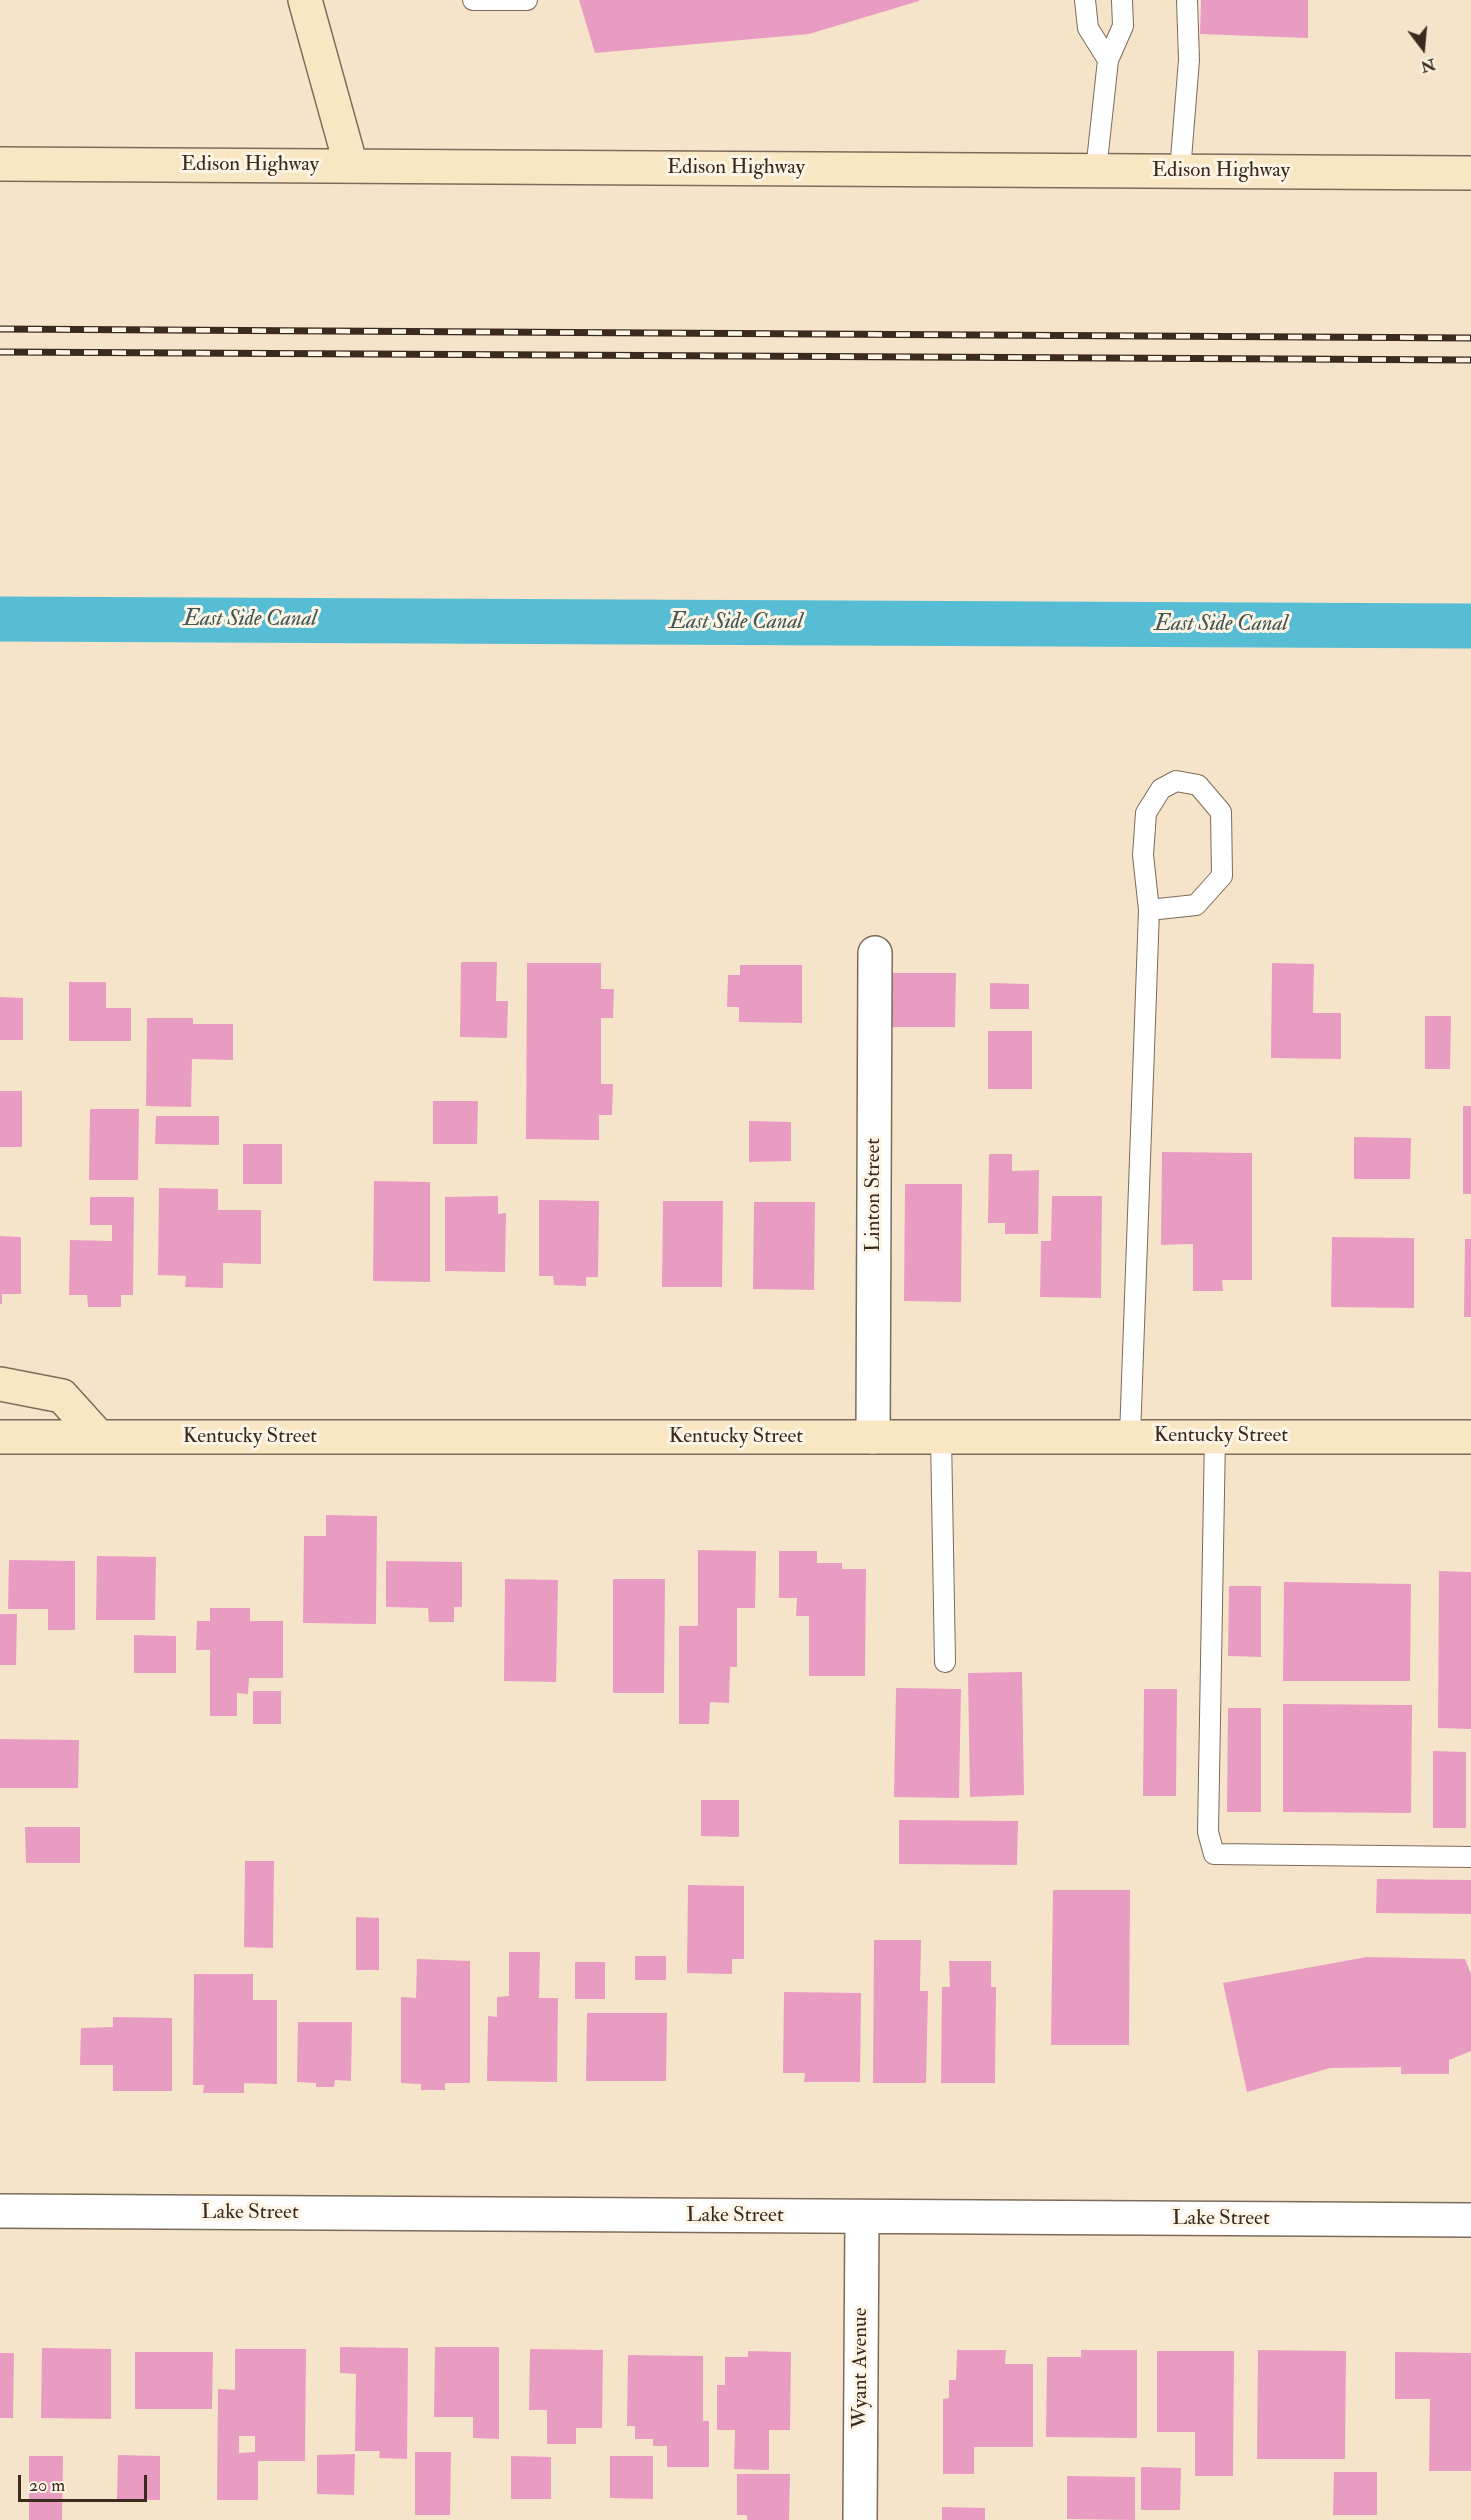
<!DOCTYPE html>
<style>
body{margin:0}
#map{position:relative;width:1471px;height:2520px;overflow:hidden;background:#f6e4ca;font-family:"IM FELL Double Pica",serif}
canvas{display:block}
.north{position:absolute;left:1393px;top:18px;width:60px;height:60px;-webkit-text-stroke:4px #fcf5e5;paint-order:stroke;rotate:164deg;font-size:16px;font-weight:700;line-height:24px;text-align:center;color:#3b2a1e}
.north::after{content:'';display:block;margin:auto;width:21px;height:27px;background:#3b2a1e;clip-path:polygon(50% 0,100% 100%,50% 72%,0 100%)}
.scale{position:absolute;left:18px;top:2475px;width:129px;height:27px;box-sizing:border-box;border:3px solid #3b2a1e;border-top:0;padding-left:8px;font-size:18px;line-height:21px;white-space:nowrap;color:#3b2a1e;-webkit-text-stroke:4px #fcf5e5;paint-order:stroke}
</style>
<div id="map">
<canvas width="1471" height="2520"></canvas>
<div class="north">N</div>
<div class="scale">20 m</div>
</div>
<script>
const ctx = document.querySelector('canvas').getContext('2d');
ctx.lineJoin = 'round';
function stroke(path, color, width, dash) { ctx.strokeStyle = color; ctx.lineWidth = width; ctx.lineCap = dash ? 'butt' : 'round'; ctx.setLineDash(dash || []); ctx.stroke(path); }
function paint(path, color) { ctx.fillStyle = color; ctx.fill(path, 'evenodd'); }
function label(font, color, halo, rows, align = 'center') {
  ctx.font = font + ' "IM FELL Double Pica",serif'; ctx.lineWidth = 6; ctx.setLineDash([]); ctx.textBaseline = 'middle'; ctx.strokeStyle = halo; ctx.fillStyle = color; for (const [text, x, y, turn = 0] of rows) {
    ctx.save(); ctx.translate(x, y); ctx.rotate((+turn || 0) * Math.PI / 180); ctx.textAlign = isNaN(turn) ? turn : align; if (halo) ctx.strokeText(text, 0, 0); ctx.fillText(text, 0, 0); ctx.restore();
  }
}
stroke(new Path2D(`
 M0 619 1471 626`), '#57bdd5', 45);
paint(new Path2D(`
 M579 0H919V1L809 34 595 53Z
 M1201 0H1308V38L1200 34Z
 M461 962H497L496 1001H508L507 1038 460 1037Z
 M527 963H601V989H614L613 1018H601V1084H613L612 1115H599V1140L526 1139Z
 M1272 963 1314 964 1313 1013H1341V1059L1271 1058Z
 M740 965H802V1023L739 1022V1007H727L728 975H740Z
 M879 973H956L955 1027H879Z
 M69 982H106V1008H131V1041H69Z
 M990 983 1029 984V1009H990Z
 M0 997 23 998V1040H0Z
 M1425 1016H1451L1450 1069H1425Z
 M147 1018H193V1024H233V1060L192 1059 191 1107 146 1106Z
 M988 1031H1032V1089H988Z
 M0 1091H22V1147H0Z
 M433 1101H478L477 1144H433Z
 M1463 1106H1471V1194H1463Z
 M90 1109H139L138 1180H89Z
 M156 1116H219V1145L155 1144Z
 M749 1121 791 1122V1161L749 1162Z
 M1354 1137 1411 1138 1410 1179H1354Z
 M243 1144H282V1184H243Z
 M1162 1152 1252 1153V1280H1222L1223 1291H1193V1244L1161 1245Z
 M989 1154H1012V1171L1039 1170 1038 1234H1005V1223H988Z
 M374 1181 430 1182V1282L373 1281Z
 M905 1184H962L961 1302 904 1301Z
 M159 1188 218 1189V1210H261V1264L223 1263V1288L185 1287 186 1276 158 1275Z
 M498 1196V1214L506 1213 505 1272 445 1271V1197Z
 M1052 1196H1102L1101 1298 1040 1297 1041 1241H1051Z
 M90 1197H134L133 1295H121V1307H88L87 1295H69L70 1240 112 1241V1225H90Z
 M539 1200 599 1201 598 1277H586V1286L554 1285 553 1276H539Z
 M663 1201H723L722 1287H662Z
 M754 1202H815L814 1290 753 1289Z
 M0 1236 21 1237V1294H2V1304H0Z
 M1332 1237 1414 1238V1308L1331 1307Z
 M1465 1239H1471V1317H1464Z
 M326 1515 377 1516 376 1624 303 1623 304 1536H326Z
 M698 1550 756 1551 755 1608H737V1667H730L729 1703 710 1702 709 1724H679V1626H698Z
 M779 1551H817V1563H842V1569H866L865 1676H809V1616H796L797 1598H779Z
 M97 1556 156 1557 155 1620H96Z
 M9 1560 75 1561V1630H48V1609H8Z
 M386 1561 462 1562V1607H454V1622H429L428 1608 386 1607Z
 M1439 1571 1471 1572V1729L1438 1728Z
 M505 1579 558 1580 556 1682 504 1681Z
 M613 1579H665L664 1693H613Z
 M1284 1582 1411 1584 1410 1681H1283Z
 M1229 1586H1261V1657L1228 1656Z
 M210 1608H250V1621H283V1678H249L248 1694 237 1693V1716H210V1650H196L197 1621H210Z
 M0 1614H17L16 1665H0Z
 M134 1635 176 1636V1673H134Z
 M1022 1672 1024 1795 970 1797 968 1673Z
 M896 1688 961 1689 959 1798 894 1797Z
 M1144 1689H1177L1176 1796H1143Z
 M253 1691H281V1724H253Z
 M1283 1704 1412 1705 1411 1813 1283 1812Z
 M1228 1708H1261V1812H1227Z
 M0 1739 79 1740 78 1788H0Z
 M1433 1751 1466 1752V1828H1433Z
 M701 1800H739V1837L701 1836Z
 M899 1820 1018 1821 1017 1865 899 1864Z
 M25 1827H80V1863H26Z
 M245 1861H274L273 1948 244 1947Z
 M1377 1879 1471 1880V1914L1376 1913Z
 M688 1885 744 1886V1959H732V1974L687 1973Z
 M1053 1890H1130L1129 2045H1051Z
 M356 1917 379 1918V1970H356Z
 M874 1940H921L920 1991H928L926 2083H873Z
 M509 1952H540L539 1998H558L557 2082 487 2081 488 2016 497 2017V1997L509 1996Z
 M635 1956H666V1980H635Z
 M1367 1957 1465 1959 1471 1974V2051L1449 2060V2074H1401V2067L1330 2068 1247 2092 1223 1983Z
 M417 1959 470 1961V2083H445V2090H421V2084L401 2083V1997L416 1998Z
 M949 1961H991V1987H996L995 2083H941L942 1987H950Z
 M575 1962H605V1999H575Z
 M194 1974H253V2000H277V2084L244 2083V2093H203L204 2085H193Z
 M784 1992 861 1993 860 2082H804L805 2073H783Z
 M587 2013H667L666 2081H586Z
 M113 2017 172 2018V2091H113V2065H80L81 2028 113 2027Z
 M298 2022H352L351 2081 335 2080 334 2087H316V2083L297 2082Z
 M340 2347 408 2348 407 2459 379 2458 380 2451H355L356 2374 340 2373Z
 M435 2347H499V2439L473 2438V2417H434Z
 M42 2348 111 2349V2419L41 2418Z
 M235 2349H306L305 2461H258V2500H217L218 2389 235 2390ZM239 2436H255V2452L239 2453Z
 M530 2349 603 2350 602 2428H576V2444H547V2410H529Z
 M957 2350H1006L1005 2364H1033V2447H974V2474H943V2399L949 2398V2380H956Z
 M1081 2350H1137V2438L1046 2437 1047 2357H1081Z
 M1258 2350 1346 2351 1345 2459H1257Z
 M748 2351 791 2352 790 2430H769V2470L734 2469 735 2430H717V2385H725V2357H748Z
 M1157 2351H1234L1233 2476H1195V2432H1157Z
 M135 2352H213L212 2409H135Z
 M1395 2352 1471 2353V2471H1429L1430 2399H1395Z
 M0 2353H14L13 2418H0Z
 M628 2355 703 2356V2421H709V2467H667V2446H653V2439H635V2426H627Z
 M415 2452H451L450 2515H415Z
 M355 2454 354 2495 317 2494V2455Z
 M118 2455 160 2456V2500L117 2499Z
 M29 2456H63L62 2520H29Z
 M511 2456 551 2457V2499H511Z
 M610 2456H653V2499L610 2498Z
 M1141 2467 1181 2468 1180 2510H1141Z
 M1334 2472H1377V2515H1333Z
 M737 2474H790L789 2520H747V2515H737Z
 M1067 2476 1135 2477V2520L1067 2519Z
 M942 2507 985 2508V2520H942Z`), '#e89cc1');
const lane = new Path2D(`
 M473 0H527
 M1085 0 1088 28 1108 60
 M1096 171 1108 60 1123 26 1122 0
 M1180 171 1189 60 1187 0
 M941 1436 945 1662
 M1130 1436 1149 910 1143 855 1146 813 1161 789 1176 781 1198 785 1221 812 1222 876 1196 905 1149 910
 M1215 1436 1208 1832 1214 1854 1471 1857`);
const street = new Path2D(`
 M873 1437 875 953
 M0 2211 1471 2220
 M860 2520 862 2217`);
const secondary = new Path2D(`
 M305 0 351 166
 M0 164 1471 173
 M0 1384 62 1396 99 1437
 M0 1437H1471`);
stroke(lane, '#7c6b5a', 22);
stroke(street, '#7c6b5a', 36);
stroke(secondary, '#7c6b5a', 36);
stroke(lane, '#fff', 20);
stroke(street, '#fff', 33);
stroke(secondary, '#f9e7c3', 33);
const rail = new Path2D(`
 M0 329 1471 338
 M0 352 1471 360`);
stroke(rail, '#3b2a1e', 7);
stroke(rail, '#fcf5e5', 4.5, [14]);
label('21px', '#3b2a1e', '#fcf5e5', [
 ["Edison Highway",250,165],
 ["Edison Highway",736,168],
 ["Edison Highway",1221,171],
 ["Linton Street",874,1195,-90],
 ["Kentucky Street",1221,1436],
 ["Kentucky Street",250,1437],
 ["Kentucky Street",736,1437],
 ["Lake Street",250,2213],
 ["Lake Street",735,2216],
 ["Lake Street",1221,2219],
 ["Wyant Avenue",861,2368,-90]
]);
label('italic 22px', '#435655', '#fcf5e5', [
 ["East Side Canal",250,620],
 ["East Side Canal",736,623],
 ["East Side Canal",1221,625]
]);
</script>
